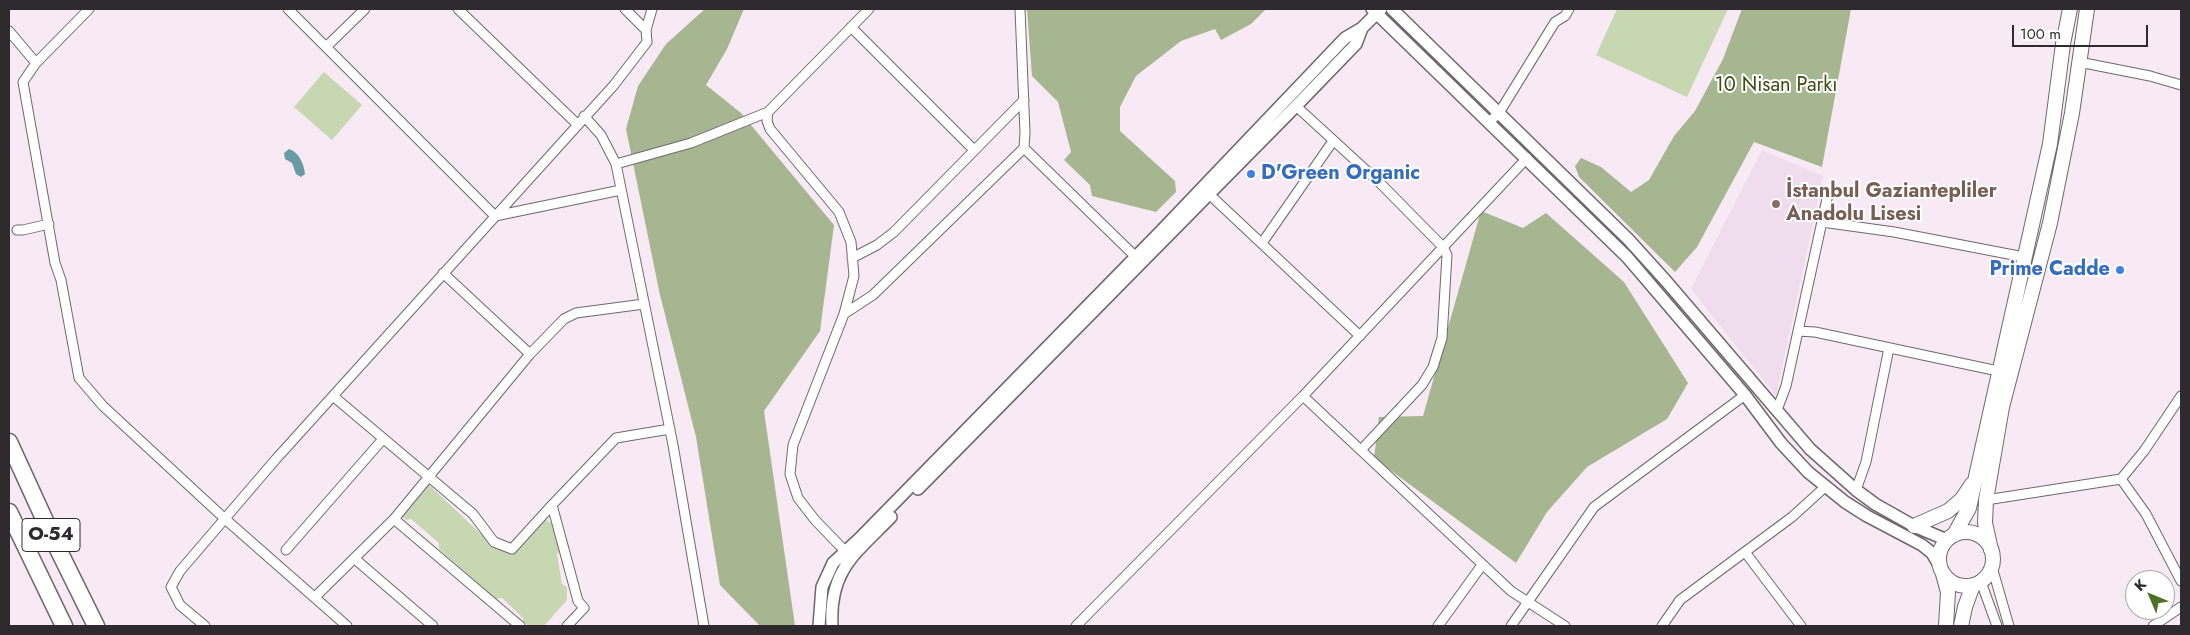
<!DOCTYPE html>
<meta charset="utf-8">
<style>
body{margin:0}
#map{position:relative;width:2190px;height:635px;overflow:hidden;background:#f7eaf5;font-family:Jost,sans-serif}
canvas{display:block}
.frame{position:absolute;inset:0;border:10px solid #2e2a2e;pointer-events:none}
.north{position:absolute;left:2125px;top:570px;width:50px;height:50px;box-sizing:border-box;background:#fff;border:1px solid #abaaab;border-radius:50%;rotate:315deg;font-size:14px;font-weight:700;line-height:20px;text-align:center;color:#2e2a2e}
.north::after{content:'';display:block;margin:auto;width:18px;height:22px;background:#507026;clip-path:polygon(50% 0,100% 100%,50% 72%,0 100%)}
.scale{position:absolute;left:2012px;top:25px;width:136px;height:22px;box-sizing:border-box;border:2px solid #2e2a2e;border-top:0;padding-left:6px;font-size:15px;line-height:18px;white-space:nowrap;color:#2e2a2e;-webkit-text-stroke:4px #fff;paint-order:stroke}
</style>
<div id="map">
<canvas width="2190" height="635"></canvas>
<div class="frame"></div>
<div class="north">K</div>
<div class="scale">100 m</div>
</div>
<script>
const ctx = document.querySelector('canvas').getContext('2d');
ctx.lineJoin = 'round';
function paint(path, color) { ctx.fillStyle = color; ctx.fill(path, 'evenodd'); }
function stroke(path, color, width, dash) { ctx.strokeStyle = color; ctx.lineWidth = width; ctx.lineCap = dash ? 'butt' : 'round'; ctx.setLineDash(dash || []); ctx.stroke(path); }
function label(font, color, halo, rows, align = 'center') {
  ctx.font = font + ' Jost,sans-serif'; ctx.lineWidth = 4; ctx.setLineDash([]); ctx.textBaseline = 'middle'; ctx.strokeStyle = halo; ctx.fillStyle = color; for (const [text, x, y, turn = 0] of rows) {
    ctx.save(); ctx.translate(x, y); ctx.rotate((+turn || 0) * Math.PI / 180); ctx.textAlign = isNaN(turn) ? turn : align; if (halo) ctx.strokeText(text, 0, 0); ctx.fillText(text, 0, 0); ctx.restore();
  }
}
paint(new Path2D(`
 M1762 150 1823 176 1776 396 1691 289Z`), '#efdded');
paint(new Path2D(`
 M1617 9H1728L1687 97 1596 55Z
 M324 72 362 105 332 140 294 107Z
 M427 483 498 550 502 549 543 517 554 526 561 550 557 554 562 584 567 587V600L544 626H528L523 622V618L502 598 496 599 439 549V543L411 519 406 520 399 514Z`), '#c7d7b1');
paint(new Path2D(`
 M705 9H744L727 49 706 85 741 113 834 225 820 331 764 411 795 626H760L720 585 696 437 660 295 626 129 638 86 666 44Z
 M1027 9H1266L1251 24 1221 40 1215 29 1181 41 1136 76 1120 107V131L1175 181 1176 192 1156 212 1092 196 1090 185 1064 160 1071 152 1058 102 1032 76Z
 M1742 9H1851L1822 167 1754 142 1697 247 1675 272 1579 177 1575 166 1581 158 1601 167 1631 192 1649 180 1674 136 1695 111 1723 59Z
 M1481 211 1523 228 1546 213 1624 282 1688 383 1667 419 1587 467 1547 512 1516 563 1374 458 1379 417 1423 416Z`), '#a6b690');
paint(new Path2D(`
 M289 149C299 152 304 164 305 174L301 177 296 174 292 163 285 159 284 153Z`), '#699ca2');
const minor = new Path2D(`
 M89 9 36 63 23 82 55 263 61 280 79 378 103 406 224 518 347 626
 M288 9 495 216 621 190
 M458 9 577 124
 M625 9 646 30
 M851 27 974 150
 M9 31 36 63
 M326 47 365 9
 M2079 62 2150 76 2181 85
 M1296 106 1380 183 1443 247 1447 255 1442 338 1433 367 1422 385 1361 450
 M768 112 767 121 770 129 839 212 851 242 854 276 844 314 793 445 790 474 798 498 815 520 845 551
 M584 116 601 135 616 164 673 445 704 626
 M1489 122 1499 113 1555 22 1565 16 1569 9
 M1024 148 1140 261
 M616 164 691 143 768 112 869 9
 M1209 194 1360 336
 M1822 222 1894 232 2024 257
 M17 230H23L49 224
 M1262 243 1333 141
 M852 258 877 245 894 232 1024 100
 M443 273 530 354
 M844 314 873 295 1024 148 1025 133 1020 9
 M1798 331 1815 332 1998 371
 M333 396 473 514 494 542 512 549 552 505
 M1303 396 1511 591 1565 626
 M1777 410 1786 386 1828 194
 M2121 479 2146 514 2181 581
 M1856 490 1866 462 1889 348
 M1986 500 2121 479 2144 451 2181 396
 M394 519 520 626
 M286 550 383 439
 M1745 552 1801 626
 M355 559 433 626
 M1992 567 2009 626
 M1981 582 1997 626
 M315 597 394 519 530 354 564 319 576 313 644 304
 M205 626 180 605 171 587 180 571 276 459 614 85 647 42 646 30 652 9
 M567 626 584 608 578 601 552 505 616 438 670 429
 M1076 626 1303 396 1527 158
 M1438 626 1482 565
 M1511 626 1594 507 1745 395
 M1662 626 1680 600 1792 517 1825 487
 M2153 626 2181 607`);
const tertiary = new Path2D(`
 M1372 9 1627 257 1745 395 1781 443 1808 472 1845 502 1867 516 1922 545 1932 553 1939 565
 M1392 9 1628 239 1666 281 1810 449 1856 490 1875 504 1914 526 1947 540
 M918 489 1296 106 1356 44 1362 28
 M819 626 822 587 833 563 859 539 1162 230 1345 38 1362 28 1381 9
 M832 626C829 570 855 554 891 517`);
const primary = new Path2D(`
 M1914 526 1948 511 1962 499 1972 484
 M1939 559a27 27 0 1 1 54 0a27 27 0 1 1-54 0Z
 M1954 535 1969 508 2050 144 2063 44 2070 9
 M1991 550 1985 523 1986 500 2002 407 2050 223 2072 113 2087 9
 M1943 574 1948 592 1946 626
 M1961 626 1965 607 1973 585`);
const motorway = new Path2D(`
 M9 442 57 547 96 626
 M9 512 64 626`);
stroke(minor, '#71666f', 11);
stroke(tertiary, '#71666f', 14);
stroke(primary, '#71666f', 16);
stroke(motorway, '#71666f', 19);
stroke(minor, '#fff', 9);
stroke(tertiary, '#fff', 11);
stroke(primary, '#fff', 14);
stroke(motorway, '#fff', 16);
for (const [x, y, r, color] of [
 [1251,174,5,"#3f7fe0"],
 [1776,204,5,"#8d6e63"],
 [2120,270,5,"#3f7fe0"]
]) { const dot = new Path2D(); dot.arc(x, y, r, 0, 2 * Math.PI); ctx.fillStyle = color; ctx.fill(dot); stroke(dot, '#fff', 2); }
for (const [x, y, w] of [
 [51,535,58]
]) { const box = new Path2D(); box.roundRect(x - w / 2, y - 16.5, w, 33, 4); ctx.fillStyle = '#fff'; ctx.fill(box); stroke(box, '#2e2a2e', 1); }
label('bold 19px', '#2e2a2e', null, [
 ["O-54",51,535]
]);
label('20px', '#394d12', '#fff', [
 ["10 Nisan Parkı",1776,86]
]);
label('bold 20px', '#366cbe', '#fff', [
 ["D'Green Organic",1261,174],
 ["Prime Cadde",2110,270,"right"]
], 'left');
label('bold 20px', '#785e54', '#fff', [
 ["İstanbul Gaziantepliler",1786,192],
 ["Anadolu Lisesi",1786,215]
], 'left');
</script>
